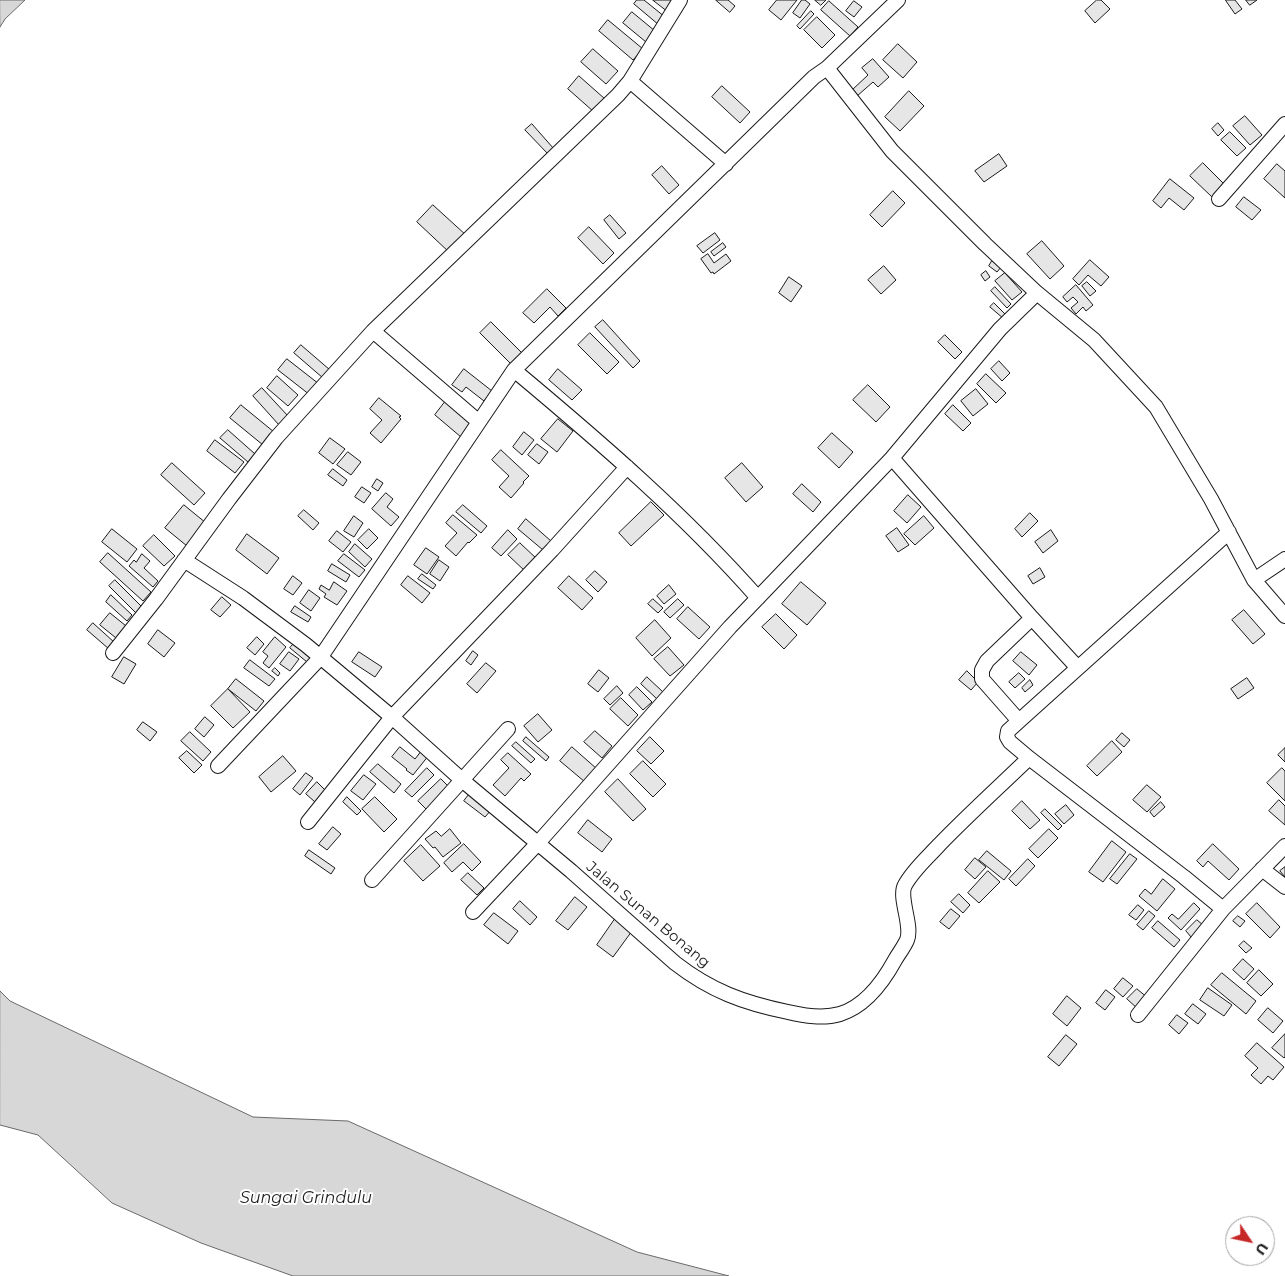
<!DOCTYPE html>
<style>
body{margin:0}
#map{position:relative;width:1285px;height:1276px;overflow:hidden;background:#fff;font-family:Montserrat,sans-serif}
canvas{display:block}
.north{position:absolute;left:1225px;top:1216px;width:50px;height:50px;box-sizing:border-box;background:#fff;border:1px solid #a3a3a3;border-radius:50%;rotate:124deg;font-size:14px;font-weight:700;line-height:20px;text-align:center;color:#1a1a1a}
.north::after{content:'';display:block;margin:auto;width:18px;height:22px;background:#c62828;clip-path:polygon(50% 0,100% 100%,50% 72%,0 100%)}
</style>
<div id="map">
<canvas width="1285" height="1276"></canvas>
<div class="north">U</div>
</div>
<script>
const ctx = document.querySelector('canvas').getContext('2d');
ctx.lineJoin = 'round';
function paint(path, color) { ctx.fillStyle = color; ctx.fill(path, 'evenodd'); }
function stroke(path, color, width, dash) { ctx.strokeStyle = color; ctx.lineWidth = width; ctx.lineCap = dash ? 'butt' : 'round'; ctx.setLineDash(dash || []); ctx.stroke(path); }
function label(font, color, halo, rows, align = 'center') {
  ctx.font = font + ' Montserrat,sans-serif'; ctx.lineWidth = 4; ctx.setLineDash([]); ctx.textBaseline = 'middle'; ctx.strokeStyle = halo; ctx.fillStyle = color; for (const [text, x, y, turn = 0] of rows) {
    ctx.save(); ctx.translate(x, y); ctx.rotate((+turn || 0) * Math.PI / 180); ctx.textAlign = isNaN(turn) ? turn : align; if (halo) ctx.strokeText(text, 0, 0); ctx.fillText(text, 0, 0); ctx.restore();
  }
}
const water = new Path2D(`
 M0 0H25L5 19 0 27Z
 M0 991 10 1001 253 1117 348 1121 637 1252 729 1276H293L201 1243 112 1203 38 1135 0 1125Z`);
paint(water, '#d7d7d7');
stroke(water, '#6a6a6a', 1);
const building = new Path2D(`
 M637 0H644L665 17 659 25 634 4Z
 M653 0H680L670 13Z
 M716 0H728L735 6 730 12Z
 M777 0H797L781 20 769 10Z
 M802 0H805L810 4 800 18 793 13Z
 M815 0H826L821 5Z
 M1097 0H1101L1110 9 1095 23 1085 11Z
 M1226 0H1235L1242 9 1235 14 1226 1Z
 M1246 0H1257L1250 5Z
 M829 1 858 27 850 36 821 10Z
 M854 1 862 7 854 17 846 11Z
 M811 11 814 14 800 29 797 26Z
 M632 12 655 31 646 42 623 23Z
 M817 17 835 35 822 48 804 30Z
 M608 20 643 49 633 60 599 31Z
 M898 44 917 62 903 78 883 60Z
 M593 49 618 71 606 84 581 62Z
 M873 59 889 77 878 87 873 82 857 96 852 90 868 75 862 68Z
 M579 76 605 99 594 112 568 89Z
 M722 86 750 112 740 123 712 97Z
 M909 91 924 106 900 131 885 117Z
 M1245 116 1262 135 1250 145 1233 126Z
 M1218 123 1224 130 1218 136 1212 129Z
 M532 124 554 149 548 154 525 130Z
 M1230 132 1246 148 1237 156 1221 140Z
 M999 154 1007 166 984 182 975 171Z
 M1203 163 1224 184 1212 197 1190 176Z
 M1277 164 1285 171V198L1264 179Z
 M662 166 679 185 669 194 652 175Z
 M1170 179 1194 198 1184 210 1169 198 1161 208 1153 201Z
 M893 191 905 203 882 227 870 215Z
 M1244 197 1261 210 1252 220 1236 207Z
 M433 205 467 236 450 253 417 222Z
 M610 215 626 233 619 239 604 220Z
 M589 227 614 253 603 264 578 238Z
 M715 233 720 240 703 253 697 246Z
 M1042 241 1064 266 1050 279 1027 254Z
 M723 243 726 247 714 256 711 252Z
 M708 254 714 263 726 254 731 261 714 274 713 272 711 273 701 259Z
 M1090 260 1109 277 1101 286 1088 275 1079 285 1073 279Z
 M992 261 1001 267 997 272 989 266Z
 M884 266 896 280 881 294 868 280Z
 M986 271 990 277 985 281 981 275Z
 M1005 273 1022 292 1012 300 995 281Z
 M789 277 802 286 791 302 779 293Z
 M1087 282 1096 291 1090 296 1082 286Z
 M1076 285 1093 305 1086 311 1083 307 1076 314 1071 308 1078 302 1073 297 1067 302 1063 297Z
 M995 287 1011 304 1007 308 991 291Z
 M547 289 566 308 558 316 550 307 534 323 523 313Z
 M994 303 1007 316 1004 319 990 307Z
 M603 320 640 361 633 368 595 327Z
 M491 322 524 355 513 366 480 333Z
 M590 333 619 362 607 374 578 345Z
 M945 335 962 352 955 359 938 342Z
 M301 345 330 370 323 378 294 353Z
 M287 359 319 384 310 395 278 370Z
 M999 361 1010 373 1002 381 991 369Z
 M464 369 492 391 484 401 466 387 462 392 452 385Z
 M558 369 582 390 572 400 549 380Z
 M986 374 1006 393 996 403 977 384Z
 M277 376 298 395 288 406 267 388Z
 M868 385 890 407 876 422 853 400Z
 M262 388 288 416 279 425 253 396Z
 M976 389 988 404 973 416 961 401Z
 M379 398 401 416 399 417 401 419 381 443 370 433 382 420 370 409Z
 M445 402 472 425 461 437 435 415Z
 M241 405 274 432 263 445 230 418Z
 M953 405 971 423 963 431 945 414Z
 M558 419 573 431 557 452 541 439Z
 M228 430 255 454 248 462 220 438Z
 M524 432 534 440 522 455 513 447Z
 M832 433 853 452 839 468 818 448Z
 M330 438 345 449 333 464 319 453Z
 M215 440 244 462 235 473 207 451Z
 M537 444 548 452 539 464 528 455Z
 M501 450 529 476 523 482 524 483 511 498 499 487 509 476 492 460Z
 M348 452 361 462 351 475 337 465Z
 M172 463 205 493 194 505 161 475Z
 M742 463 763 487 746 502 725 478Z
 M333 469 347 480 343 486 328 475Z
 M377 479 383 483 378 491 372 487Z
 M802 484 821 502 813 512 793 494Z
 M362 487 371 493 364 503 355 497Z
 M386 493 393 499 387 507 399 517 391 526 372 509Z
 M908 495 921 507 907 523 894 511Z
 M651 502 664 515 631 546 619 533Z
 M184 505 206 523 187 546 165 528Z
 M463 505 487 526 481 533 456 512Z
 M304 510 319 523 313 530 298 516Z
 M1030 513 1038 521 1022 537 1015 529Z
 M453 515 477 535 469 543 468 542 456 556 445 546 457 533 446 523Z
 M354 516 363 523 354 537 344 531Z
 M924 516 934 528 915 545 904 534Z
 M526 519 551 541 543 550 518 529Z
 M897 528 909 545 898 552 886 536Z
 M112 529 137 549 127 562 102 542Z
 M369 529 378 538 367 549 358 540Z
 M508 530 517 539 501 556 492 548Z
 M1051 530 1058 541 1043 553 1035 542Z
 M337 531 351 542 343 552 329 541Z
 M247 534 279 558 267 574 236 550Z
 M154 535 175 556 164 566 143 546Z
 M520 543 538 560 526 572 508 555Z
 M355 544 372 559 365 567 349 552Z
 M426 548 439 557 427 574 414 565Z
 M108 553 151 592 143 601 100 562Z
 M142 554 150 561 144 568 158 581 153 587 129 566 134 560 136 562Z
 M344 554 365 570 359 577 338 561Z
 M439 560 449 567 440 581 430 574Z
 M332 564 350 575 346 582 328 571Z
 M1040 568 1045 577 1033 584 1028 576Z
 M595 571 607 582 598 592 586 580Z
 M422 574 436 585 433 589 418 579Z
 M293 576 302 583 293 595 284 589Z
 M408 576 430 593 422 603 401 585Z
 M569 576 593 598 582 610 558 588Z
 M115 580 142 607 136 613 109 586Z
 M334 582 347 591 337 605 324 597 326 594 319 589 321 585 329 590Z
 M801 582 826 603 807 625 782 604Z
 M669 585 676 594 664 604 657 596Z
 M309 590 320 598 311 611 300 603Z
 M111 595 132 615 127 621 106 602Z
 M222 597 231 605 220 617 211 610Z
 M653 599 663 608 658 613 648 604Z
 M678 599 684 605 670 618 664 612Z
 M295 606 311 617 308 622 291 612Z
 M688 607 710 627 699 639 677 619Z
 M1244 610 1265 634 1253 644 1232 620Z
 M110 613 131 630 121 642 100 625Z
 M776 614 797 635 784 649 762 627Z
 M655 620 671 638 652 656 636 638Z
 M93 623 115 643 109 649 87 630Z
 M158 630 175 643 164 657 148 644Z
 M257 637 264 644 255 655 247 648Z
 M275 637 286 647 269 668 263 663 268 656 263 652Z
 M297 640 314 655 307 662 290 648Z
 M668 647 684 665 670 676 654 659Z
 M473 651 478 655 471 665 466 661Z
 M289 652 299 659 290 671 280 664Z
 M359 652 382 667 375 677 352 662Z
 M1021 652 1037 665 1029 675 1013 661Z
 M124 657 136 664 124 684 112 677Z
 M250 660 275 679 269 686 244 668Z
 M486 663 496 671 477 693 467 684Z
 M275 668 280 673 278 676 272 671Z
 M599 670 609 678 598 692 588 684Z
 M967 671 978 682 971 690 959 680Z
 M1019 673 1025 679 1015 688 1009 682Z
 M647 677 663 692 657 699 641 684Z
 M1247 678 1254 688 1238 699 1231 689Z
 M236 679 264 701 256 711 228 689Z
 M1030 680 1033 685 1025 692 1022 688Z
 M617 686 623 693 610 705 604 699Z
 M637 687 652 702 643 710 629 695Z
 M228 689 250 712 233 728 211 706Z
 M621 698 638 715 628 726 610 709Z
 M538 714 552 730 538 742 524 726Z
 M205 717 214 725 204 737 195 729Z
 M143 722 157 732 150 741 137 730Z
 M595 731 612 746 602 758 584 742Z
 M190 732 211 752 203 761 181 741Z
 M1122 733 1130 740 1124 747 1116 740Z
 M526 737 549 757 546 761 523 741Z
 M650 737 664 751 651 764 637 751Z
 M1112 741 1122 752 1097 776 1087 766Z
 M516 742 535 759 531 763 512 746Z
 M400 747 415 759 422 750 429 755 413 775 406 770 407 769 392 757Z
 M572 747 597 769 585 782 560 761Z
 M1285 748V762L1278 755Z
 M187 751 202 765 194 773 179 758Z
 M508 753 531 774 524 781 521 778 505 796 493 785 509 768 501 760Z
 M283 756 296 771 271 792 259 777Z
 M643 761 666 784 653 797 630 774Z
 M378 764 401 784 394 793 370 772Z
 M427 768 434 775 412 797 405 791Z
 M1282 768 1285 771V801L1267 783Z
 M306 773 313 778 300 795 293 789Z
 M364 775 376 784 363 800 351 791Z
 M441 779 450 788 428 811 418 801Z
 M618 779 646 809 633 821 605 792Z
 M317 782 325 790 315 802 306 794Z
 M1147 785 1161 797 1147 812 1133 800Z
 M471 792 492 809 485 817 464 801Z
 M347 797 361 811 357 815 343 802Z
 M375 797 397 819 384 832 362 809Z
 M1279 800 1285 806V825L1269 811Z
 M1022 801 1040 820 1030 829 1012 811Z
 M1161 802 1165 807 1154 817 1150 812Z
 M1066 805 1074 815 1064 824 1055 814Z
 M1045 809 1062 826 1058 830 1041 813Z
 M588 820 612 839 602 852 578 833Z
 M333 827 341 834 327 850 319 844Z
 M450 829 461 843 443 857 435 847 433 848 425 839 436 831 441 836Z
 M1049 829 1058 838 1038 858 1029 849Z
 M1112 841 1126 852 1103 882 1089 872Z
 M464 844 481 862 472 871 463 862 452 872 444 863Z
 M1213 844 1239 869 1229 880 1208 861 1203 867 1197 861Z
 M421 845 440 866 423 881 404 861Z
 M309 850 335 868 331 874 305 856Z
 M987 851 1011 871 1004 880 979 860Z
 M1130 854 1137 859 1117 884 1110 879Z
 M975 858 986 867 975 879 965 870Z
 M1028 859 1035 866 1016 886 1009 879Z
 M1285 867V877L1280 871Z
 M988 871 1000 882 979 903 968 893Z
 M468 873 484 888 477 895 461 880Z
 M1163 879 1175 889 1157 911 1139 896 1145 889 1151 894Z
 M959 894 970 905 963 913 951 902Z
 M575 897 587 907 568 930 556 921Z
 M520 901 537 917 530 925 513 909Z
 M1194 903 1200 909 1181 930 1168 918 1172 914 1178 919Z
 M1257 903 1280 927 1270 938 1246 914Z
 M1138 905 1144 910 1136 920 1129 915Z
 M951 909 960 916 949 929 940 922Z
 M1149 911 1155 916 1143 930 1137 925Z
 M494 913 518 931 508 944 484 925Z
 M1238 916 1245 921 1240 927 1233 921Z
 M615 919 632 931 613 957 597 945Z
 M1197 920 1203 925 1191 937 1186 931Z
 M1158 921 1180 940 1174 947 1152 928Z
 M1244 941 1252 948 1246 953 1239 946Z
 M1243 959 1254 969 1244 980 1233 970Z
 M1259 970 1273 984 1261 996 1247 983Z
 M1222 973 1256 1001 1246 1014 1211 985Z
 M1123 978 1133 986 1123 997 1114 989Z
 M1208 988 1232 1005 1224 1016 1200 1000Z
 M1137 989 1148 998 1138 1009 1127 999Z
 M1106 990 1115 997 1105 1010 1096 1003Z
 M1067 996 1081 1008 1067 1026 1053 1014Z
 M1193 1004 1206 1014 1198 1024 1185 1014Z
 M1268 1008 1283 1021 1273 1033 1258 1020Z
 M1177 1015 1188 1023 1179 1034 1169 1025Z
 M1285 1034V1057L1284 1058 1272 1048Z
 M1066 1035 1077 1044 1059 1066 1048 1057Z
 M1257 1043 1284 1067 1273 1080 1268 1076 1261 1084 1251 1075 1258 1068 1245 1056Z`);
paint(building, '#e6e6e6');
stroke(building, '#1a1a1a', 1);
const minor = new Path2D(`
 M827 68 892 151 985 244 1037 293 1094 340 1156 407 1211 499 1254 580 1285 616
 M630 81 680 0
 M1219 199 1285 124
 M373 331 479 422
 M514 370C599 441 684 514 758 598
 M892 458 1032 618 987 661 982 670V679L1019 721
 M184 560 243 598 306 645 392 717 462 780 571 871 675 963C711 991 744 1003 788 1012 805 1016 823 1019 840 1014 866 1006 883 982 895 960 899 953 904 947 907 940 913 926 898 897 905 885 913 870 928 857 939 845 968 815 999 787 1029 758
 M1254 580 1285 559
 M1032 618 1077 667
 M113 653 156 599 229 499 276 438 315 395 373 331 618 95 630 81 726 164
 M218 766 320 658 514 370 814 77 827 68 898 0
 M308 822 392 717 552 550 627 467
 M1262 869 1285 887
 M372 880 508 729
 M1223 909 1184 877 1029 758 1010 742 1007 737 1008 731 1019 721 1229 532
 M473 912 538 843 730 627 892 458 1000 329 1037 293
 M1138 1015 1223 909 1285 846`);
stroke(minor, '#1a1a1a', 16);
stroke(minor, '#fff', 14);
label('15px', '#1a1a1a', '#fff', [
 ["Jalan Sunan Bonang",648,915,40]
]);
label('italic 16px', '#1a1a1a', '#fff', [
 ["Sungai Grindulu",306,1198]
]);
</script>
